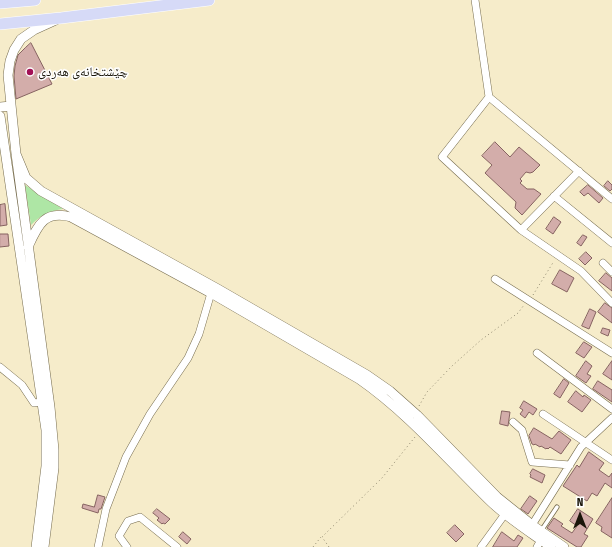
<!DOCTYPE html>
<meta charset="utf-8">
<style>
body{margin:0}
#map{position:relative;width:612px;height:547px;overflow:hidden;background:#f6ecca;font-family:"Fira Sans Condensed",sans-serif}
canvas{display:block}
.north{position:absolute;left:560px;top:495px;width:40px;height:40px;-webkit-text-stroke:3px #fff;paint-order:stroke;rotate:0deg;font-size:11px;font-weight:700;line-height:16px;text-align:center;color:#1a160a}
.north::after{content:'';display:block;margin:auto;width:14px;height:18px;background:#1a160a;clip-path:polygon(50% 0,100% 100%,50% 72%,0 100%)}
</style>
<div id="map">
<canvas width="612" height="547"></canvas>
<div class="north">N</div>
</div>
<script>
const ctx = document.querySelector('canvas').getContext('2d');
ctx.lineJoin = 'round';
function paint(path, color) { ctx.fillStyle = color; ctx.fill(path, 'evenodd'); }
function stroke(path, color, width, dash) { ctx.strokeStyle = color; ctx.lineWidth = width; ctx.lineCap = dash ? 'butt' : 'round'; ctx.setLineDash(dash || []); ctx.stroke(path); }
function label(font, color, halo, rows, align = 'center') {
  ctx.font = font + ' "Fira Sans Condensed","Noto Naskh Arabic",sans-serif'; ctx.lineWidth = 3; ctx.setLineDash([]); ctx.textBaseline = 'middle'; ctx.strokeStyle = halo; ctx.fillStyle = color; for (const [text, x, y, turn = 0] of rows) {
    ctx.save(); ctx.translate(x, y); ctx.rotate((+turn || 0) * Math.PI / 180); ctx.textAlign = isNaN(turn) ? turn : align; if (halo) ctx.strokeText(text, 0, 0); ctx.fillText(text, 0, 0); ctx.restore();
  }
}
paint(new Path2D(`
 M25 185 63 209C49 211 41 215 31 225Z`), '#aee6a5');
const building = new Path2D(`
 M31 43 52 84 16 99 14 76 15 66 18 55 25 48Z
 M495 142 510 157 519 147 540 165 533 172 530 173 526 172 520 179 522 181 520 183 527 189H534L541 194 522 215 515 208 516 202 485 173 492 165 482 156Z
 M608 181 612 185V189L610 191 604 186Z
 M588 185 603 198 599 203 588 193 584 196 580 192Z
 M5 204 7 225 0 226V205Z
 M554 217 561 222 553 234 546 229Z
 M0 234H8L9 246 0 247Z
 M583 235 587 237 581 246 577 243Z
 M586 252 592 258 585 265 579 259Z
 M560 270 574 278 567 292 552 284Z
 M606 273 612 278V291L599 281Z
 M605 303 612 308V323L598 312Z
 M590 309 596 312 589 329 582 326Z
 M603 328 610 330 608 336 601 333Z
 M584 342 592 347 584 358 576 353Z
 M586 361 592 366 587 374 591 376 586 383 576 376Z
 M612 361V380L603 374Z
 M564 379 569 383 560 398 554 394Z
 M598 381 612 390V402L593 389Z
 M576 391 583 397 584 395 591 400 582 412 568 402Z
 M524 401 537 409 533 415 529 412 525 418 520 414 523 410 520 408Z
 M502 411 510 412 508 426 500 424Z
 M534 428 552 439 559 431 571 440 561 454 550 447 548 449 547 448 546 449 541 446 540 447 535 444 534 445 532 444 529 436Z
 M589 452 604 463 599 470 609 477 612 473V488L605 483 597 496 592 493 587 501 563 486 577 465 579 467Z
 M533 469 545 475 542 483 530 477 531 475 530 474Z
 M98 495 105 497 101 509H99L98 513 82 508 83 504 94 507Z
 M530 496 537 501 528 514 521 509Z
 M612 498V538L601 531 602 527 596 523Z
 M157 509 170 519 165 524 163 523 162 524 157 520 159 518 153 513Z
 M578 509 593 519 584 534 588 536 581 547H577L547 528 554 518 563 524 561 526 572 533 577 526 570 521Z
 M455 525 464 534 456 542 447 533Z
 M183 532 191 539 187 544 179 537Z
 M502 532 514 541 518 535 523 538 517 547H493Z`);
paint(building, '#d3adaa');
stroke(building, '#866361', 1);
const service = new Path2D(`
 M541 531 557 507`);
const minor = new Path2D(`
 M475 0 489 97 612 199
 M489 97 442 157 521 230 581 271 612 303
 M554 196 612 243
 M521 230 579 171
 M603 263 612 272
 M495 279 612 353
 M537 353 612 409
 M0 367 22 385 34 403 42 402
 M543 414 612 460
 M513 422 522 430 532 462 570 465
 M532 525 581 447 612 418
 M98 547 106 509 126 457 150 414 188 358 199 334 211 293
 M127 547 119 536 128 521 140 517 177 547
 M481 547 505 514
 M537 547 541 540`);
const tertiary = new Path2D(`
 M0 107 11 106
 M0 116 46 430V466L36 547
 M16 154 26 178 41 191 218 289 367 375 390 391 417 415 497 497 532 525 564 547
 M28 247C38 225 44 210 71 217L211 293 359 379C408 413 446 458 488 499 507 518 530 532 551 547
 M44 547 54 468V450L50 407 16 154 8 75 10 61 14 50 21 39 34 30 56 20`);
const primary = new Path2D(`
 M0 3 35 0
 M0 24 61 18 209 0`);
stroke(service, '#766c4e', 5);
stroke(minor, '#766c4e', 8);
stroke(tertiary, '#766c4e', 10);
stroke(primary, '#fff', 12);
stroke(new Path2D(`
 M533 295 554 261
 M419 406 427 392 452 366 481 340 518 313 524 305
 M313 547 321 537
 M329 547 322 537 382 478 415 437`), '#8d866e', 1, [1, 3]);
stroke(service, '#fff', 3.5);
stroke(minor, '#fff', 7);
stroke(tertiary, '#fff', 9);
stroke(primary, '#d6daf7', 11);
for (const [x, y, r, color] of [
 [30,72,4,"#a21156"]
]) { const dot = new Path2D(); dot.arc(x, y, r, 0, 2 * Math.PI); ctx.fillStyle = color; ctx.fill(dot); stroke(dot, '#fff', 1.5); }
label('13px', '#1a160a', '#fff', [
 ["چێشتخانەی هەردی",38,72]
], 'left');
</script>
